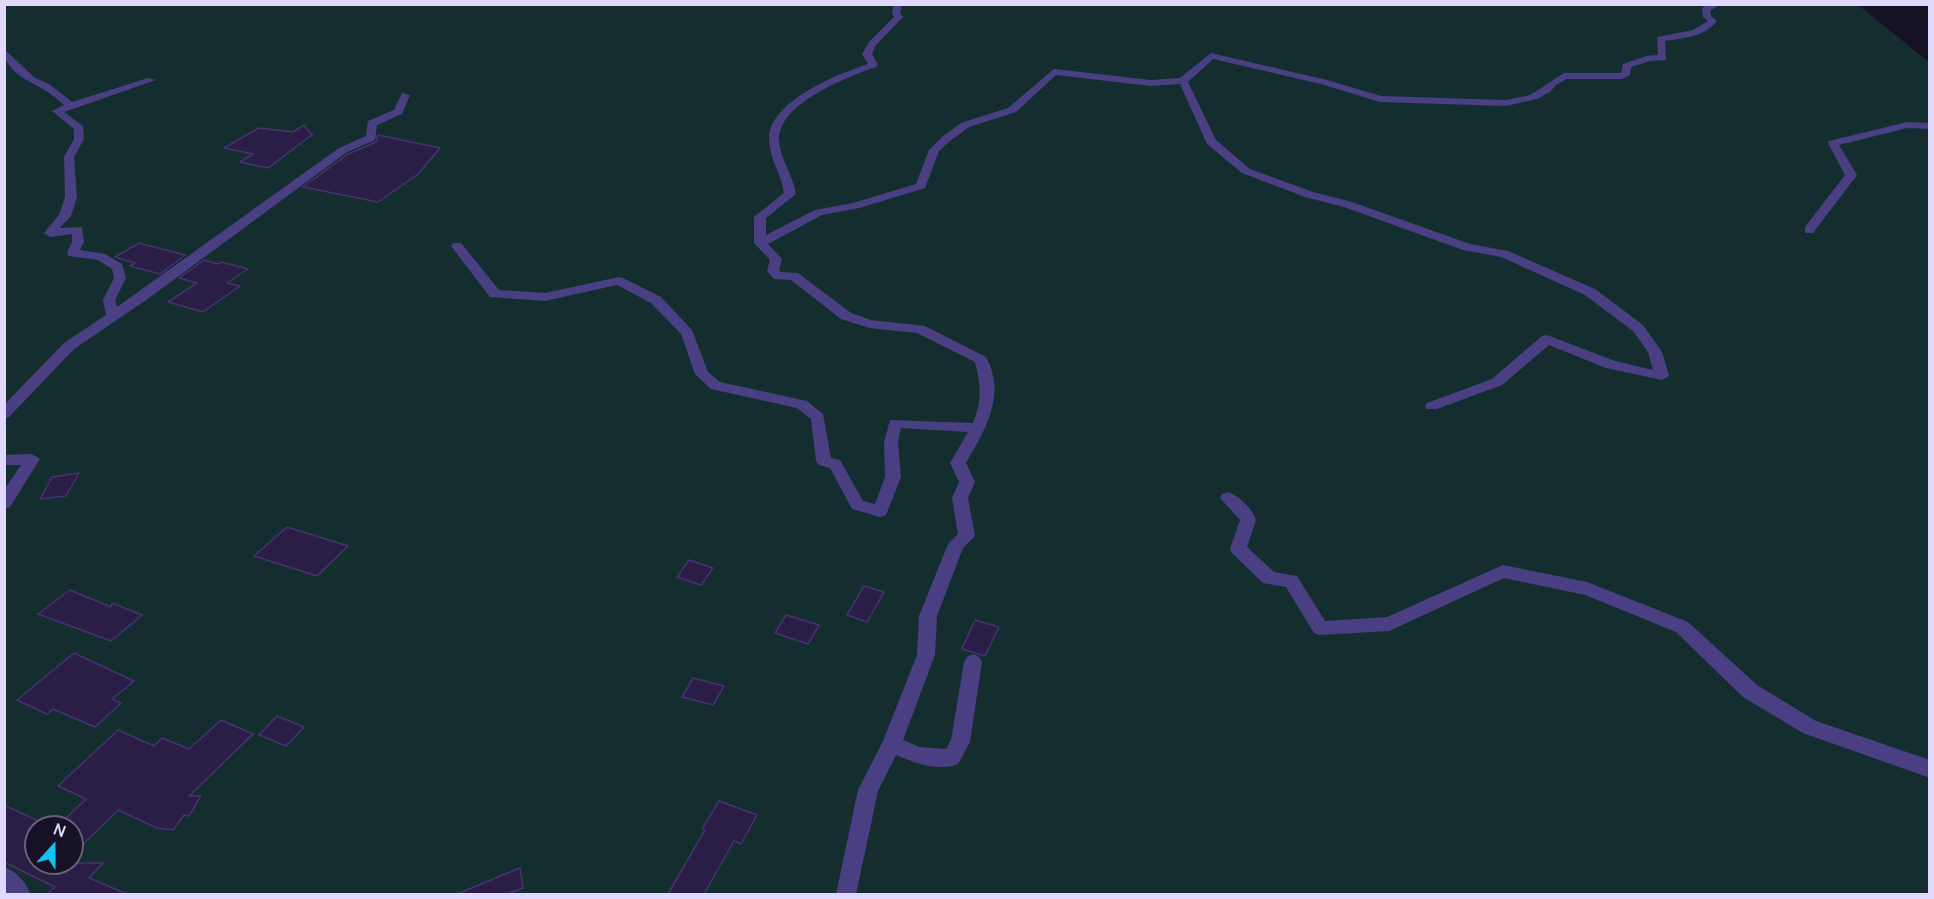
<!DOCTYPE html>
<style>
body{margin:0}
#map{position:relative;width:1934px;height:899px;overflow:hidden;background:#171126;font-family:Manrope,sans-serif}
canvas{display:block}
.frame{position:absolute;inset:0;border:6px solid #e0d8fd;pointer-events:none}
.north{position:absolute;left:24px;top:815px;width:60px;height:60px;box-sizing:border-box;background:#171126;border:2px solid #67617c;border-radius:50%;rotate:21deg;font-size:16px;font-weight:700;line-height:24px;text-align:center;color:#e0d8fd}
.north::after{content:'';display:block;margin:auto;width:21px;height:27px;background:#11c2f0;clip-path:polygon(50% 0,100% 100%,50% 72%,0 100%)}
</style>
<div id="map">
<canvas width="1934" height="899"></canvas>
<div class="frame"></div>
<div class="north">N</div>
</div>
<script>
const ctx = document.querySelector('canvas').getContext('2d');
ctx.lineJoin = 'round';
function paint(path, color) { ctx.fillStyle = color; ctx.fill(path, 'evenodd'); }
function stroke(path, color, width, dash) { ctx.strokeStyle = color; ctx.lineWidth = width; ctx.lineCap = dash ? 'butt' : 'round'; ctx.setLineDash(dash || []); ctx.stroke(path); }
paint(new Path2D(`
 M1857 4 1929 62V894H5V5ZM36 827H72V863H36Z`), '#142e30');
const building = new Path2D(`
 M304 125 310 133 313 134 268 168 240 162 253 154 224 148 259 128 293 132Z
 M378 135 440 148 418 174 378 202 303 187 348 154 376 142Z
 M139 243 185 255 160 274 130 266 135 263 115 257Z
 M204 260 218 264 221 262 248 269 227 283 240 286 203 312 168 302 197 283 179 278Z
 M79 473 66 496 40 499 52 477Z
 M287 527 348 546 317 576 254 556Z
 M689 560 713 568 701 585 677 577Z
 M864 586 884 592 867 622 847 615Z
 M70 590 111 607 112 603 142 615 111 641 38 614Z
 M786 615 819 625 808 644 775 633Z
 M975 620 999 627 985 656 962 649Z
 M74 653 134 681 112 699 121 703 95 727 53 709 47 714 17 700Z
 M693 678 724 686 713 705 682 697Z
 M277 716 304 727 286 746 259 735Z
 M221 720 253 734 189 796H201L189 816 184 815 173 830 157 828 118 810 72 855V827H57L86 799 58 786 118 730 154 746 162 738 189 749Z
 M719 801 757 815 741 844 734 841 704 894H668L705 830 702 829Z
 M4 805 51 827H36V863H103L89 878 127 894H47L55 887 4 862Z
 M520 868 523 888 508 894H457Z`);
paint(building, '#2a1e46');
stroke(building, '#453270', 1.5);
paint(new Path2D(`
 M894 4H902L900 13 903 17 876 45 872 54 878 65 876 67C848 77 778 103 779 140 780 159 793 175 796 194L766 218V235L815 210 853 203 916 184 929 150 942 137 961 123 1008 108 1054 69 1151 80 1180 78 1211 53 1327 80 1381 96 1506 100 1530 95 1564 73H1621L1623 64 1646 56 1658 55 1657 37 1693 30 1708 21 1703 17 1702 8 1709 4H1721L1710 11 1711 16 1717 21C1705 37 1684 38 1665 41L1666 60 1650 61 1631 67 1630 75 1623 79H1566L1555 86 1550 92 1537 99 1506 106 1380 102 1321 84 1213 59 1188 82 1216 140 1250 169 1313 192 1352 202 1470 244 1508 251 1595 289 1643 325 1662 352 1669 376 1662 380 1606 368 1549 345 1502 385 1437 409H1427L1425 406 1427 403 1492 379 1542 336 1547 335 1615 361 1653 370 1648 352 1633 331 1585 295 1501 257 1463 250 1344 207 1305 197 1242 173 1207 144 1180 84 1151 86 1056 75 1016 112 969 127 950 141 939 151 925 188 859 208 822 215 768 244 782 259 779 270 781 272 798 273 851 313 871 320 925 326 986 357C1007 395 985 430 966 463L975 482 968 498 975 536 963 548 937 616 935 655 903 740 920 747 946 749 951 740 964 662 967 657 973 654 979 657 982 662 970 742 958 764C938 772 915 763 896 755L878 791 856 894H836L858 790 883 741 917 655 919 616 948 544 958 534 952 498 959 482 950 463 968 432 901 428 898 442 901 477 886 515 880 517 852 509 830 468 819 465 816 461 811 419 797 408 711 389 695 374 681 334 651 303 617 285 545 301 490 297 451 246 453 243H461L499 290 545 293 619 277 623 278 661 297 692 330 708 372 720 382 807 401 823 414 831 458 840 460 863 501 875 504 885 477 884 442 890 420 973 423C982 402 981 384 975 362L917 333 869 328 841 319 791 280 774 279 767 271 770 260 754 243V217L784 193C782 175 769 158 769 139 769 101 838 74 868 64L862 54 869 42 894 17 892 13Z
 M4 49 35 78 49 84 72 102 148 78 156 80 64 112 83 126 84 139 74 157 77 197 71 216 60 228 82 227 84 242 80 250 105 254 122 264 126 278 115 300 117 307 339 148 366 136 368 121 394 110 402 93 410 95 402 114 377 125 375 140 347 152 149 298 74 349 9 417 4 419V405L64 343 106 315 103 300 114 278 112 269 98 260 69 256 67 253 72 242V234L50 237 44 233 59 215 65 197 64 157 74 139V129L52 111 64 105C57 99 49 92 41 88 25 79 4 70 4 49Z
 M1907 122 1930 123V129L1907 128 1839 145 1857 175 1813 233H1805V227L1845 175 1828 143 1829 141Z
 M32 454 40 459 10 507 4 509V490L21 465H4V455Z
 M1228 492C1240 496 1252 509 1256 520L1247 547 1274 572 1297 576 1325 621 1387 617 1503 565 1587 582 1688 622 1757 685 1816 721 1930 760V778L1803 733 1743 697 1676 632 1585 595 1504 578 1389 631 1320 635 1314 633 1286 587 1263 583 1232 553 1230 549 1240 520 1220 498 1222 494Z
 M4 867C16 871 27 883 30 894H6Z`), '#493f82');
</script>
